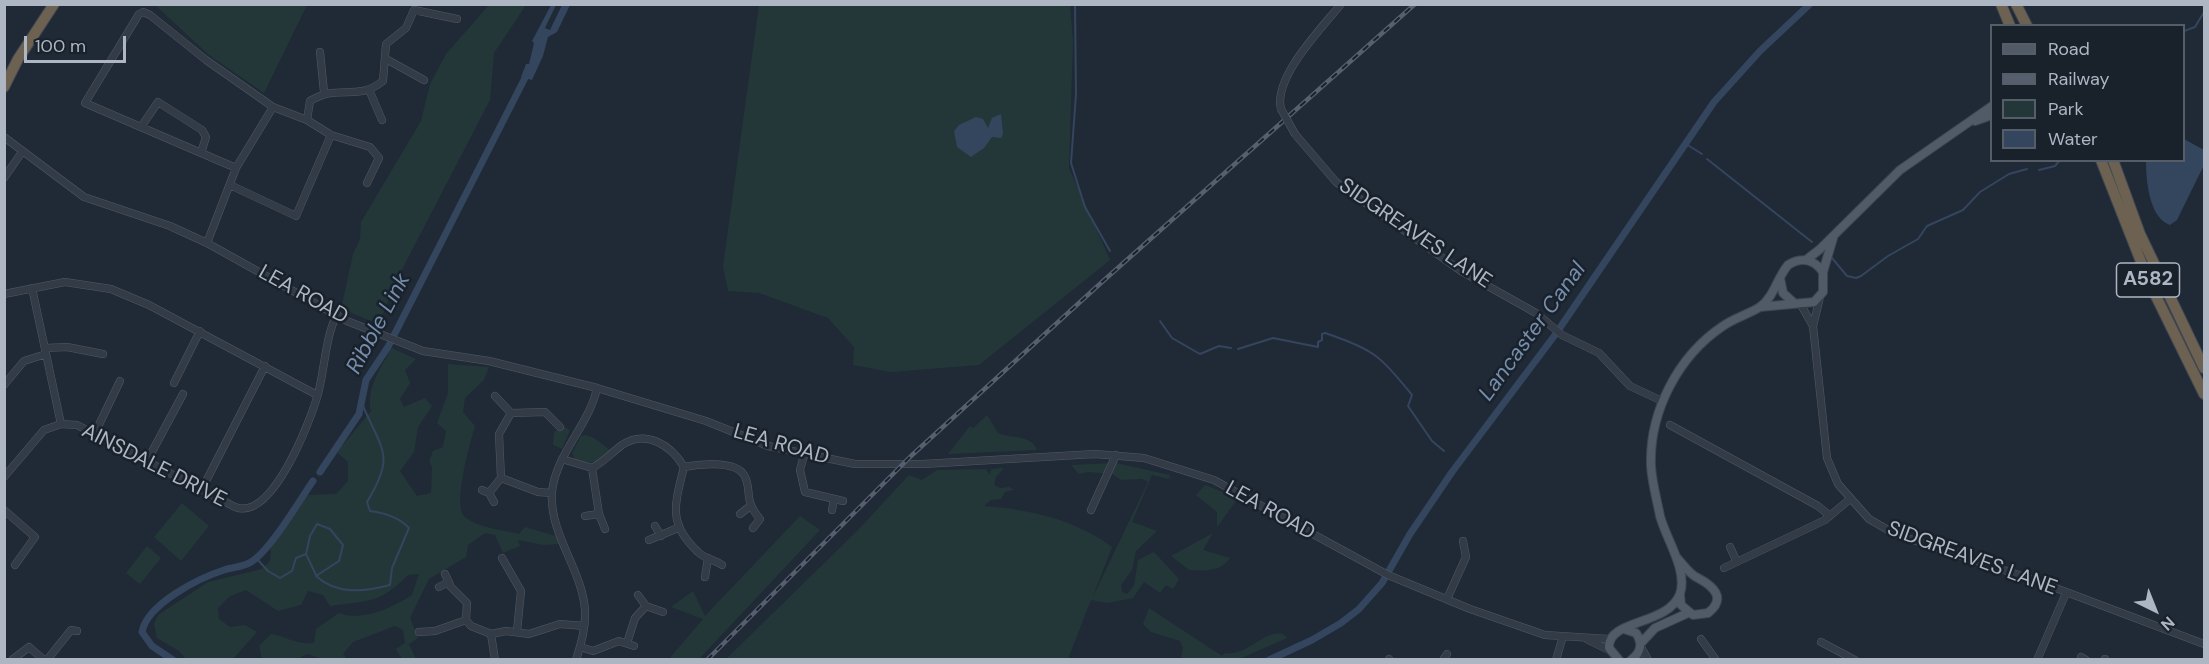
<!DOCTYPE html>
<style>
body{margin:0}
#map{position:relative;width:2209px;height:664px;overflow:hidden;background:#202936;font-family:"DM Sans",sans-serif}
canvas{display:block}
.frame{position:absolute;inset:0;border:6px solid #aeb6c4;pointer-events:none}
.legend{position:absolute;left:1990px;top:24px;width:195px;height:138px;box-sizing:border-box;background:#19212b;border:2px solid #555d68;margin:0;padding:8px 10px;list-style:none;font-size:18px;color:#aeb6c4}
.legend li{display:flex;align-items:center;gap:12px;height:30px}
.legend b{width:30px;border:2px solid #555d68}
.north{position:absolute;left:2125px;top:580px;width:60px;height:60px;-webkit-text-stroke:4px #19212b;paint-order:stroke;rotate:137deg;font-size:16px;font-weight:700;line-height:24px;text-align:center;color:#aeb6c4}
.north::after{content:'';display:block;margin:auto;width:21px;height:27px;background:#aeb6c4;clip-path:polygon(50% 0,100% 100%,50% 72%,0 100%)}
.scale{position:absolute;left:24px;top:36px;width:102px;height:27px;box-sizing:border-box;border:3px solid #aeb6c4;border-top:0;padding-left:8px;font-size:18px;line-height:21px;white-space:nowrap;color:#aeb6c4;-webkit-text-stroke:4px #19212b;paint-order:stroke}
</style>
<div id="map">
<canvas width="2209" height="664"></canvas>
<div class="frame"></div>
<ul class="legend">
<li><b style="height:8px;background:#515a67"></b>Road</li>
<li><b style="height:8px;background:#555f6e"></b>Railway</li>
<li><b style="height:16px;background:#233739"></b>Park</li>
<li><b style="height:16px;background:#34455e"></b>Water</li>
</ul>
<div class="north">N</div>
<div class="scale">100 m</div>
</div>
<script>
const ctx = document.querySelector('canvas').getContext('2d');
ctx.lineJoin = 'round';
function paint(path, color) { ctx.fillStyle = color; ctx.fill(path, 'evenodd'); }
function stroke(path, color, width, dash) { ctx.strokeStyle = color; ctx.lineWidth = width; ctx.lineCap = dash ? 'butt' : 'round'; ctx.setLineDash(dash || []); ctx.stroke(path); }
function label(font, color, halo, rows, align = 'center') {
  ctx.font = font + ' "DM Sans",sans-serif'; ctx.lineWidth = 5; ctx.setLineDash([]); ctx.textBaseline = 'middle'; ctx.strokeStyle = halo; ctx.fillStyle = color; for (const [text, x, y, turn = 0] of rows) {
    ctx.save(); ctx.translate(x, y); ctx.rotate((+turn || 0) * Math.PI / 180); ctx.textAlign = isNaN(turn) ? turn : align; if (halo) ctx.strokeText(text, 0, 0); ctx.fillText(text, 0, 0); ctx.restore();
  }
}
paint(new Path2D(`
 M155 5H307L264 93 209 55Z
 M489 5H526L494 53 490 100 395 283 379 324 341 309 353 254 360 239 361 222 421 121 430 84 446 54Z
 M759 5H1070L1073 41 1069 168 1110 260 979 365 891 372 853 365 854 347 828 318 759 293 728 291 723 266Z
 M392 348 416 359 405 370 410 383 400 399 404 407 425 398 432 406 418 427 414 452 400 471 417 496 431 493 432 467 429 461 433 451 443 447 446 431 437 423 448 393V364L489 367 484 380 465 398 463 412 475 426C470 442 452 507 465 517 478 528 504 530 519 534L525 527 556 536 559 544 544 545 518 540 520 546 503 553 495 535 485 533 468 545 466 557 429 579 410 618 418 638 409 644 416 659H402L396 649 405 643 403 630 395 626 353 642 343 654 347 659H323L307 654 297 659H262L259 646 271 634C287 637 298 645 314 643L316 629 339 613C362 622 392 608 412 595L419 574 408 575C378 605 369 600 330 606L323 595 308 591 301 605 278 611 246 590 230 596 218 608 219 619 230 627 245 625 257 632 233 659H186L179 651 157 638 154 624 158 615 208 582 262 569 270 561 271 547 308 495 336 494 348 481V462L337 452 371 411C366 388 381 367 392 348Z
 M987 415 998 433C1012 439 1031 434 1037 450L948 454 970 426 973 428Z
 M563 426 570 430 562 449 553 445 554 432Z
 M585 435 594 438 610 450C603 463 589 465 576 461L572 453 581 436Z
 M1116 463 1170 475 1169 479 1152 475 1132 522 1157 531 1136 551 1132 570 1121 585 1122 592 1127 594 1134 586 1138 560 1154 552 1179 579 1173 589 1166 585 1160 593 1144 582 1133 598 1107 603 1091 600 1068 659 725 660 859 529 909 475 922 480 937 470 986 469 990 475 991 469 1004 468 996 477 994 485 1000 488 1010 487 1014 490 1005 492 1001 499 991 500 984 506C1028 509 1077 520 1112 547L1092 599 1148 482 1142 479 1121 480 1112 474 1088 472 1079 474 1071 465Z
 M1205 485 1238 498 1217 527V512L1196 495Z
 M182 503 209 526 181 561 154 537Z
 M800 516 820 530 699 659H669L703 619 671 607 693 591 705 616Z
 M1213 533 1203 550 1230 558C1221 572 1204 571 1189 570L1171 556Z
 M147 546 161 558 140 584 126 573Z
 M1149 608 1222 656 1225 653C1247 657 1263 630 1283 634L1287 638 1239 659H1181L1183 648 1180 641 1151 632 1143 624Z`), '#233739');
paint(new Path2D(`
 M551 5H556L545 28 550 30 562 5H570L557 32 548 37 543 56 532 80 521 77 526 64H529L534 43 532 41Z
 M1001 114 1003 134 1001 138 992 137 984 148 971 157 957 147 954 131 959 125 976 117 983 119 988 128 992 118Z
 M2184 139 2204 150V165L2177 220 2170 225C2149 218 2146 180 2146 161L2184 160Z`), '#34455e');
stroke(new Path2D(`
 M1075 4 1076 94 1071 163 1085 207 1110 251
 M2184 31 2195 27 2204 12
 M1686 144 1702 154
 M1707 159 1812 242
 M2039 170 2055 166 2060 160
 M1832 258 1847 276 1856 278 1861 276 1888 256 1918 239 1927 226 1963 210 1980 192 2009 174 2027 169
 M1160 321 1172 338 1200 354 1219 346 1231 348
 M1238 349 1273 338 1318 347V342L1322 340V334L1325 333C1340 338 1365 347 1377 357 1388 365 1403 384 1412 395L1408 406 1432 441 1444 451
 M306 554 310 536 317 524 330 529 343 545 339 561 316 576C337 595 364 592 390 585L392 568 409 528C399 517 385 513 370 511L367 502C395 456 383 452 363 406
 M256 558 268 571 280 578 292 571 296 558 306 554 316 575`), '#34455e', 2);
stroke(new Path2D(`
 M320 472 359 414 366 380 388 347 528 72
 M173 660 152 646 142 632C147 604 199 578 224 570 233 567 243 567 251 562 270 551 299 501 313 481
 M1269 660 1312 640 1341 623 1359 609 1382 583 1410 534 1452 472 1555 335 1714 102 1760 51 1810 4`), '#34455e', 7);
const minor = new Path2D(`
 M320 52 324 92
 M386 59 424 80
 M370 92 382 120
 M1281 109C1273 77 1322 28 1341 4
 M307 120 310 101C339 83 357 102 383 81L386 44 406 28 414 10 457 19
 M141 127 158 102 202 130 206 137 201 153
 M1295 134 1336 182 1461 271 1536 313 1562 335 1599 353 1630 386 1662 401
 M4 137 84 197 170 226 207 243 347 321 423 351 489 361 597 388 706 421 768 446 855 464H923L1095 454 1144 458 1214 480 1388 575 1470 609 1545 635 1609 639
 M236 168 85 103 139 14 143 12 150 15 206 60 273 107 307 120 331 135 370 147 379 158 367 183
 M4 178 22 152
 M230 185 296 216 331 135
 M207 243 236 168 273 107
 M32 288 61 424
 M4 294 65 282 111 289 149 305 317 395
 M1820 297 1813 326 1827 458 1838 484 1869 519 1895 534 2037 581 2204 644
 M1801 305 1813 326
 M45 348 67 347 103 354
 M174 383 200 331
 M4 385 24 361 46 354
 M495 396 511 413
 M1670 425 1818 506 1830 516
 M95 433 120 381
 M804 455 800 470 805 492 843 501
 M562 459 592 468C604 462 611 453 622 445 646 429 671 445 684 467 675 504 667 523 698 552 705 559 715 560 722 565
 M147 461 183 394
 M684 467C698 464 735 460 744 475 753 490 742 498 760 519L753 528
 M592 468 599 514 605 529
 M4 477 44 430 61 424 77 425 235 507C272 522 310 422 318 394 325 368 325 338 337 314
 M202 489 265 366
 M482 490 489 493 494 502
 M489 493 501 478
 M552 493 538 492 501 478 499 434 511 413 545 412 560 427
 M4 510 35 537 15 565
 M832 510 834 499
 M1091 510 1116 455
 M740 514 749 507
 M585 516 599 514
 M655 526 661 536
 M649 540 678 528
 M1730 547 1737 562
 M502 558 521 591 517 631
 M1724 568 1825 520 1850 499
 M445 574 451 587 467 603 466 620
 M705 577 708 558
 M439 587 449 582
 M638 595 646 606
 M1447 599 1466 557 1463 541
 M419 632 435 631 466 620 471 626 491 634 506 631 529 634 560 624 584 626
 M491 634 495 660
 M1701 639 1716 660
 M1588 640 1609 650
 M1821 642 1855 660
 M627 643 635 618 646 606 663 612
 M580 647 593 651 619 641 634 646
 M1641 647 1648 660
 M2081 657 2086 660
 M1389 659 1390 660
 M12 660 29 647 44 660
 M47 660 71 630 77 631
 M576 660C581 644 586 627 585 610 582 569 549 534 552 492 556 453 589 426 597 388
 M1443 660 1447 654
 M1556 660 1563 636
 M2037 660 2066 593
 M2105 660V659`);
const major = new Path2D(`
 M1975 121 1992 115
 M1806 260 1819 250 1900 170 1992 106
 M1823 272 1833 238
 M1780 278 1783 293 1794 303
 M1677 558C1683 564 1690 575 1698 578 1713 586 1727 598 1708 613L1693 615 1681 605 1680 595
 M1624 629 1636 633C1643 643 1641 653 1631 660
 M1641 643 1655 628 1688 613
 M1619 660 1609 648C1607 619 1668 626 1680 594 1688 570 1666 539 1660 516 1657 500 1652 483 1651 466 1649 412 1678 356 1723 326 1734 318 1749 314 1760 307 1774 297 1777 278 1788 265 1801 257 1814 259 1823 272V292L1814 302 1760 307`);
const highway = new Path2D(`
 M2001 4 2010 26
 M2016 4 2027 26
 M4 87 18 59 54 4
 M2101 160 2149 282 2204 394
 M2113 160 2140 234 2204 368`);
stroke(minor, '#515965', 8);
stroke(major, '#3d4451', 10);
stroke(highway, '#3e4652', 12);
stroke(minor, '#333b47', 7);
stroke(major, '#515a67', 8);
stroke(highway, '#6d6251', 10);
const rail = new Path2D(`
 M707 660 911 456 1102 282 1415 4`);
stroke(rail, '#555f6e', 4.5);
stroke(rail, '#19212b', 2, [7]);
const minorBridge = new Path2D(`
 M1281 109 1295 134`);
stroke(minorBridge, '#515965', 8, []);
stroke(minorBridge, '#333b47', 7);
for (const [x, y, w] of [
 [2148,280,63]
]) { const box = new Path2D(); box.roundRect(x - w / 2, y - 17, w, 34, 4.5); ctx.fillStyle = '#19212b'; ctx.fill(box); stroke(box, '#aeb6c4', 1.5); }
label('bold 20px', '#aeb6c4', null, [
 ["A582",2148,280]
]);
label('21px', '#aeb6c4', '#19212b', [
 ["SIDGREAVES LANE",1415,234,34],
 ["LEA ROAD",303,295,29],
 ["LEA ROAD",781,445,16],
 ["AINSDALE DRIVE",154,466,27],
 ["LEA ROAD",1270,511,29],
 ["SIDGREAVES LANE",1972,559,20]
]);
label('italic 22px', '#768dac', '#19212b', [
 ["Ribble Link",379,324,-62],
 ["Lancaster Canal",1533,332,-54]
]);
</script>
